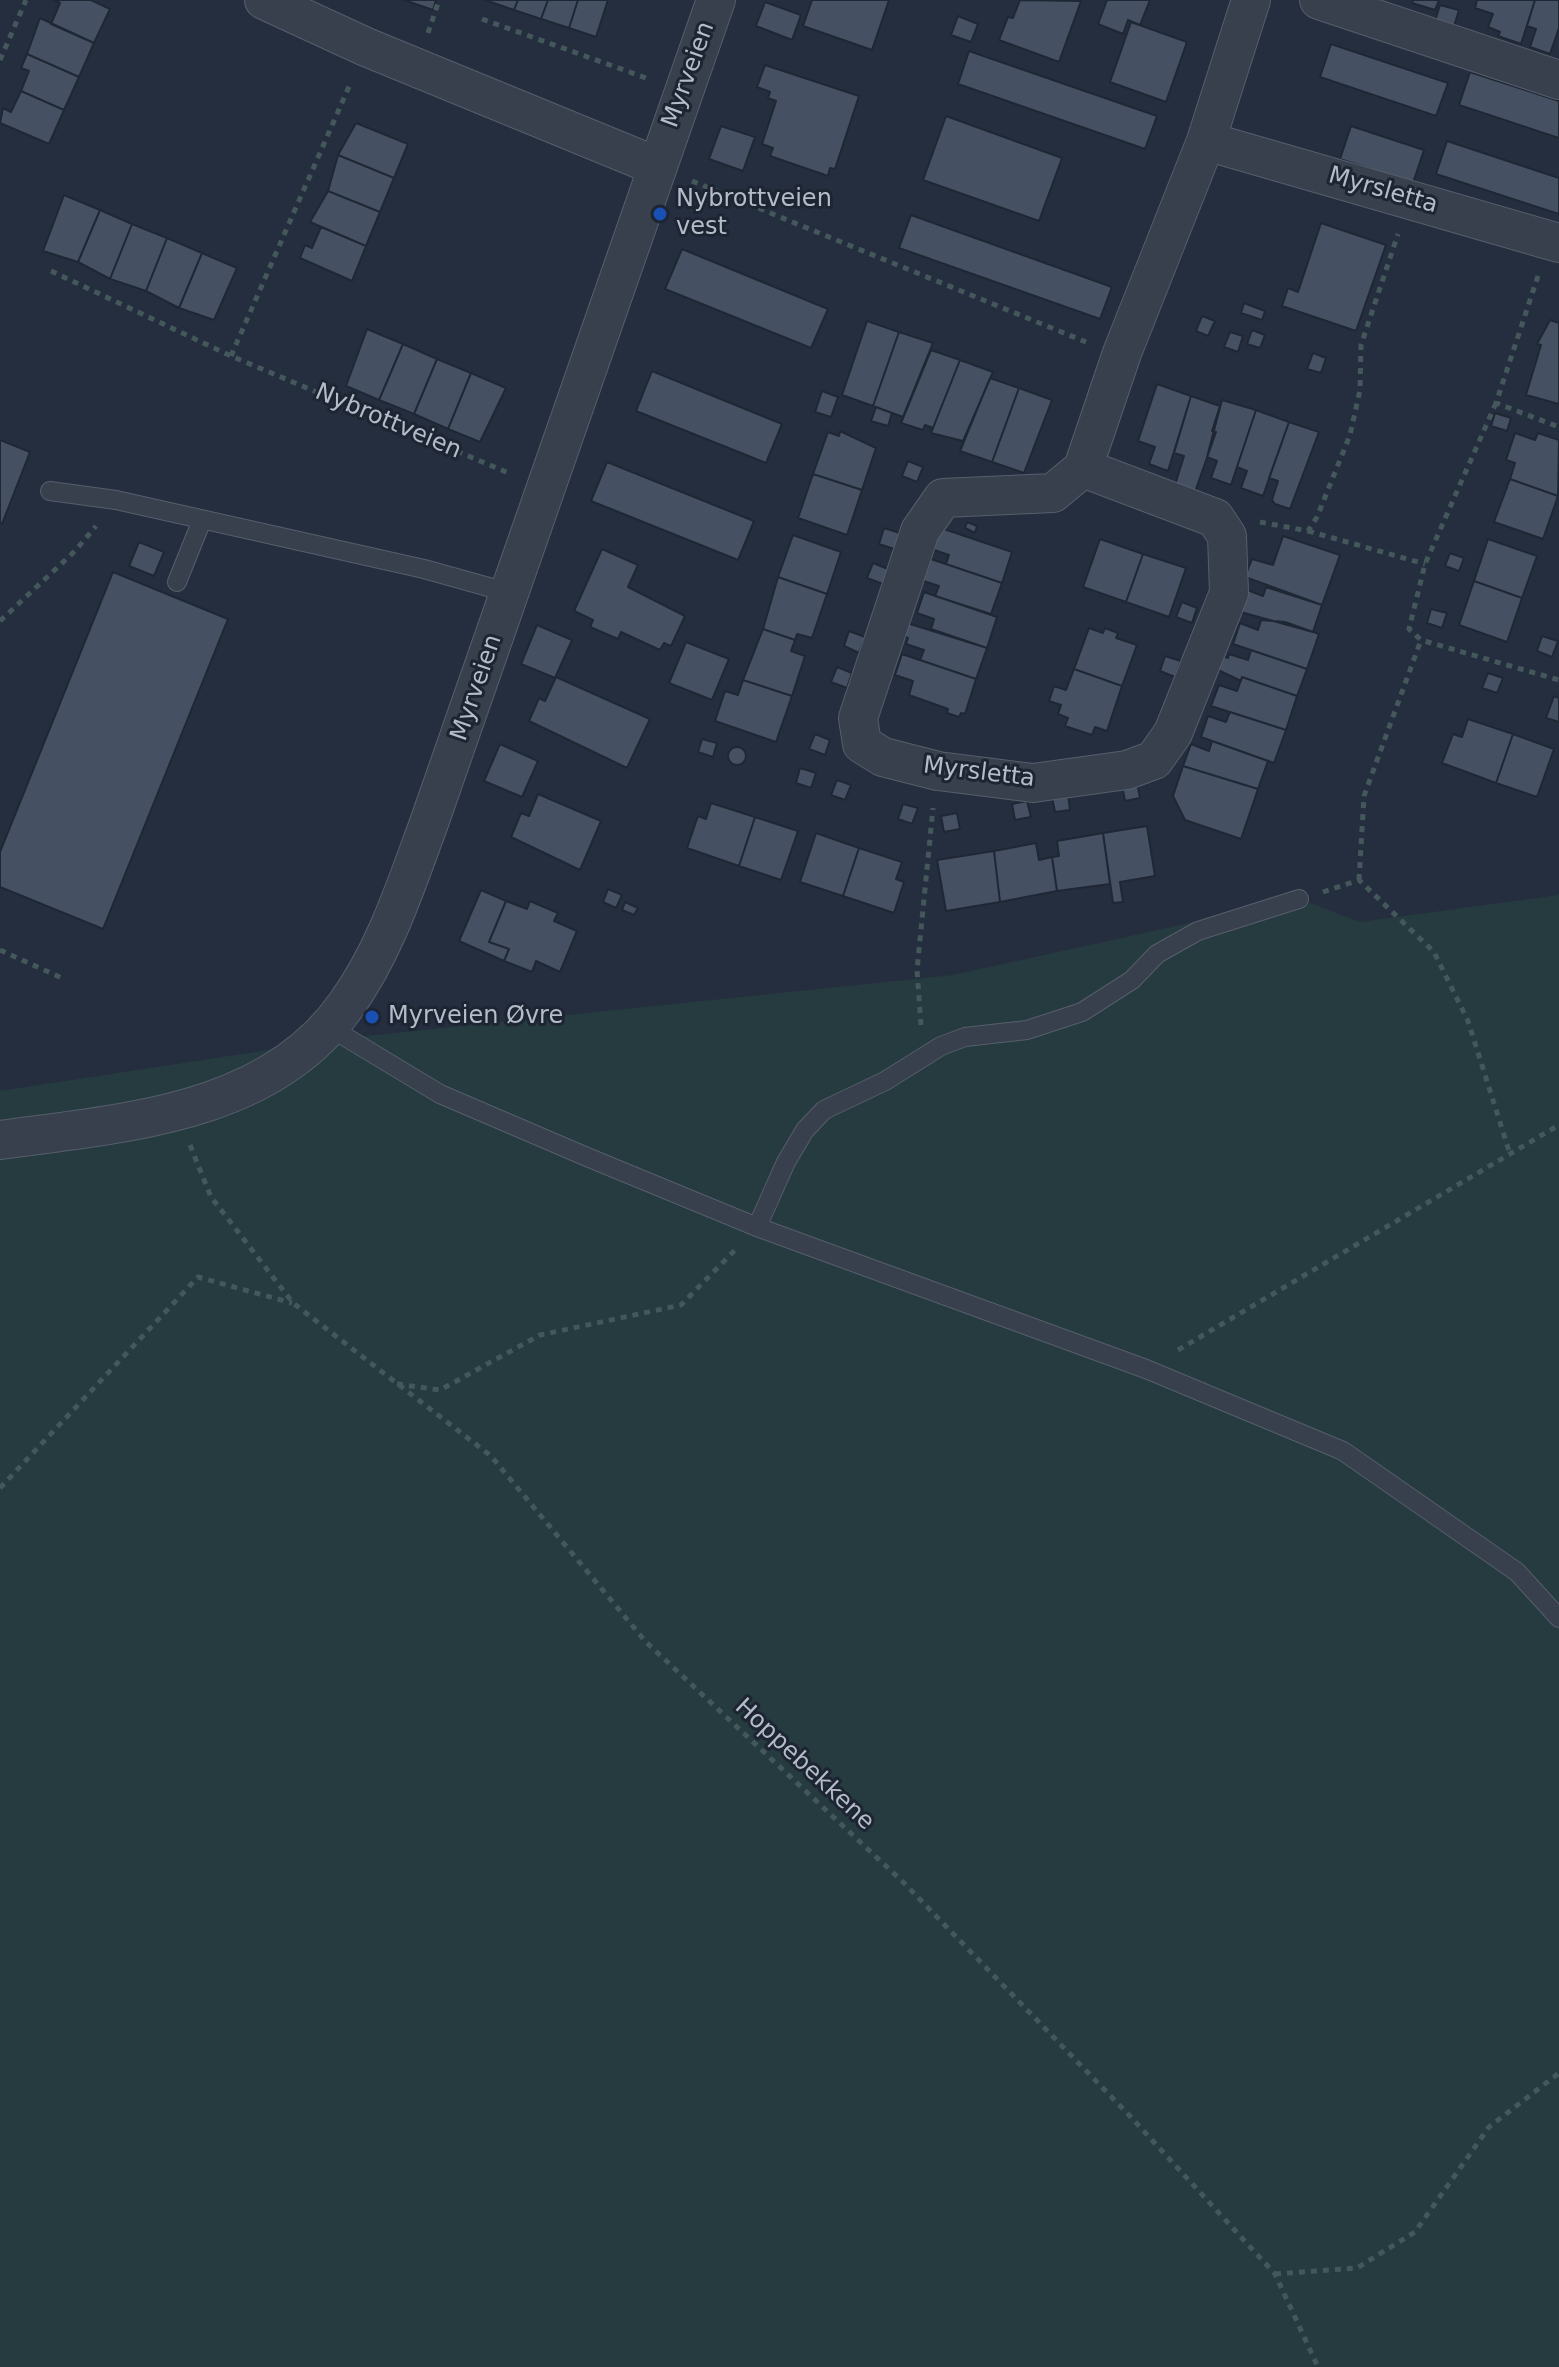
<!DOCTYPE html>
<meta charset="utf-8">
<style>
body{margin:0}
canvas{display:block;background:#242e3e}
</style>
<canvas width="1559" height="2367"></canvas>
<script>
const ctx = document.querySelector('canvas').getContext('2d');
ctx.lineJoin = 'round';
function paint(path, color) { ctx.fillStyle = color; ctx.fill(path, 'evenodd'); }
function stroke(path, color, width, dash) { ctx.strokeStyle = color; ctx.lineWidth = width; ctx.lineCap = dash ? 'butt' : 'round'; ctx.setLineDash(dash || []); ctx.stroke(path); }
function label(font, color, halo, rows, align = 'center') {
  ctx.font = font + ' "DejaVu Sans",sans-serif'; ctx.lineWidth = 6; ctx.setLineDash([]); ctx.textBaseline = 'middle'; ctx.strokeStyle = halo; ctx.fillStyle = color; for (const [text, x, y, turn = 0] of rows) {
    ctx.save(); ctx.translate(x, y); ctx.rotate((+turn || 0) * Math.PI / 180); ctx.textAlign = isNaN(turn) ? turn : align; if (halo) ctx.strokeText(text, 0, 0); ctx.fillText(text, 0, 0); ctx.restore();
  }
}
paint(new Path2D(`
 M1559 895V2367H0V1091L347 1038 953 975 1299 899 1360 922Z`), '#263b3f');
const building = new Path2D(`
 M54 0H91L110 9 94 43 51 24 60 3Z
 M404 0H436L433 10Z
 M485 0H518L514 10Z
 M518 0H548L541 19 514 10Z
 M548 0H578L569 28 541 19Z
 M578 0H608L596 37 569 28Z
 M812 0H889L872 50 803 26Z
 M1020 0 1081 1 1059 62 999 40 1008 17 1013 18Z
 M1107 0H1150L1140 25 1128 20 1123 34 1098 24Z
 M1413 0H1439L1435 10 1412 3Z
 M1477 0H1535L1521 44 1498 36 1500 32 1488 27 1493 14 1475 8Z
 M1535 0H1559V28L1550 54 1530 47 1536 29 1527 26Z
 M765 2 801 15 792 40 756 26Z
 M1440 5 1459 10 1451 36 1432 30Z
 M958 16 978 24 971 42 951 35Z
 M40 18 94 43 79 77 27 54Z
 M1131 22 1187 42 1166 102 1110 82Z
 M1331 44 1448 83 1436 116 1320 77Z
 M969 51 1157 116 1145 149 958 84Z
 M27 54 79 77 64 110 21 91 29 71 21 68Z
 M765 65 859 96 835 169 830 168 828 176 770 156 773 148 762 144 776 101 768 98 770 92 757 87Z
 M1470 72 1559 101V138L1459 105Z
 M21 91 64 110 49 144 0 123 3 108 11 112Z
 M946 116 1062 158 1039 221 923 180Z
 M356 123 408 144 394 178 338 155Z
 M721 126 755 137 743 171 709 159Z
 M1351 126 1424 150 1413 183 1340 159Z
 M1447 141 1559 178V214L1436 174Z
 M338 155 394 178 380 212 328 191Z
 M328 191 380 212 366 246 310 222Z
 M64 195 100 210 78 262 43 251Z
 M100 210 132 224 110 279 78 262Z
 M911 215 1112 287 1100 319 899 248Z
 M1321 223 1386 245 1356 331 1282 306 1288 288 1298 292Z
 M132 224 167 238 146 291 110 279Z
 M321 227 366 246 352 281 300 258 305 245 312 248Z
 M167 238 202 253 179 308 146 291Z
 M682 249 828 309 811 348 665 289Z
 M202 253 237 268 214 320 179 308Z
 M1244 303 1265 311 1262 320 1241 313Z
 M1202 316 1215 321 1208 336 1196 331Z
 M1550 320 1559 323V404L1526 395 1541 345 1537 344Z
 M867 321 899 332 873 406 842 395Z
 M367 329 403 344 379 400 346 386Z
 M1252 330 1265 335 1260 348 1247 344Z
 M899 332 933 343 903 417 873 406Z
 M1230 332 1243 336 1238 352 1224 347Z
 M403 344 437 359 414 414 379 400Z
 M931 350 960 360 933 428 925 425 923 430 901 423Z
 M1313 353 1326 358 1321 373 1307 369Z
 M437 359 471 373 448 429 414 414Z
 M960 360 993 372 963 441 931 433Z
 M652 371 782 424 766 463 636 411Z
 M471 373 506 388 480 442 448 429Z
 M990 378 1019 388 992 462 960 451Z
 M1157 384 1191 396 1168 471 1149 464 1155 447 1138 441Z
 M1019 388 1052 400 1024 473 992 462Z
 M822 391 838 397 831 417 815 412Z
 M1191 396 1220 406 1212 431 1216 432 1195 492 1175 485 1184 456 1174 453Z
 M1222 400 1256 410 1231 485 1211 478 1217 461 1207 457Z
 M876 407 892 413 888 426 871 421Z
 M1256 410 1289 422 1263 496 1241 488 1247 471 1237 467Z
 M1495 413 1511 418 1507 431 1491 426Z
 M1289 422 1319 432 1290 509 1275 504 1272 500 1278 481 1269 478Z
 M840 431 876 448 862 490 813 474 828 432 839 436Z
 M1515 433 1535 440 1538 433 1559 440 1558 496 1510 479 1515 463 1506 460Z
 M0 440 30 452 2 524 0 523Z
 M908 461 923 467 917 482 902 476Z
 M607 462 754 521 738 560 591 501Z
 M813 474 862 490 847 535 798 518Z
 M1510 479 1558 496 1543 539 1494 522Z
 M967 522 977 526 975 533 965 528Z
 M938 527 1012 552 1002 583 946 564 949 555 931 549Z
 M884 528 900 533 894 549 879 544Z
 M793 535 841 552 827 594 778 577Z
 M1283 536 1340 555 1322 605 1245 577 1252 559 1273 565Z
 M1100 539 1143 554 1126 602 1083 587Z
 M1488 539 1537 556 1522 598 1474 581Z
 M139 542 164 552 154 576 129 566Z
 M602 549 638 565 628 587 685 616 671 646 664 643 660 650 621 632 618 639 590 627 593 620 574 611Z
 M1450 553 1464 558 1459 571 1445 566Z
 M1143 554 1186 568 1169 617 1126 602Z
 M928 558 1002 583 991 614 935 596 939 586 920 580Z
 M873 563 888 569 883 584 867 578Z
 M113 572 228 619 103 929 0 887V852Z
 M778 577 827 594 812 638 797 634 795 640 763 629Z
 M1474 581 1522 598 1507 642 1459 625Z
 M1266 587 1322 605 1313 632 1237 611 1245 589 1263 596Z
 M924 592 997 617 987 648 931 629 934 619 917 613Z
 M1182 602 1197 608 1192 623 1176 617Z
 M1431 609 1447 613 1442 628 1427 623Z
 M1261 620 1285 622 1319 634 1307 669 1233 644 1240 623 1258 630Z
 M907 623 987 648 976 679 920 660 924 650 906 644 908 638 903 635Z
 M537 625 572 640 555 678 521 664Z
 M1089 628 1103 633 1105 628 1118 633 1116 638 1137 645 1122 686 1074 669Z
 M763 629 795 640 791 651 805 656 792 696 743 680Z
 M849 631 865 637 859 653 844 646Z
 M1542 636 1558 641 1552 657 1537 651Z
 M686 642 729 659 712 700 669 683Z
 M1251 650 1307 669 1297 696 1242 677 1241 681 1218 670 1223 656 1228 658 1229 654 1248 660Z
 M902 654 976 679 965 714 961 713 959 717 947 713 948 709 909 695 913 681 895 675Z
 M1165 656 1181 661 1175 677 1160 671Z
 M837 667 852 673 847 688 831 682Z
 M1074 669 1122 686 1107 731 1095 727 1092 735 1065 726 1068 718 1058 714 1061 705 1049 701 1054 686 1066 690Z
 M1488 673 1503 678 1497 693 1482 688Z
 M556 677 650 719 627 768 529 721 539 698 545 701Z
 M1242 677 1297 696 1286 730 1211 706 1219 685 1237 691Z
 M743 680 792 696 776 742 715 721 725 691 738 695Z
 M1554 696 1559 698V722L1546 718Z
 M1230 712 1286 730 1274 763 1201 737 1208 716 1226 722Z
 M1468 719 1513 734 1496 783 1442 763 1453 734 1462 737Z
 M815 734 830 740 825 755 809 749Z
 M1513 734 1554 749 1537 797 1496 783Z
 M702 739 717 743 713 757 698 752Z
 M1212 741 1268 761 1258 789 1183 766 1191 744 1209 751Z
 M500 744 538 761 522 797 484 781Z
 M728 756a9 9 0 1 1 18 0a9 9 0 1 1-18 0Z
 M1183 766 1258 789 1241 839 1185 820 1173 796Z
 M800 768 816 773 811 788 796 783Z
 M837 780 851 785 845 800 831 795Z
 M1137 782 1140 798 1125 801 1122 785Z
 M538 794 601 821 580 870 511 837 521 813 529 816Z
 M1068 794 1070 810 1055 812 1052 797Z
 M1027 801 1031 817 1015 820 1012 804Z
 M711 803 755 817 739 866 687 848 698 816 706 819Z
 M903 804 918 808 912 824 898 819Z
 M957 813 960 829 944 832 941 816Z
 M755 817 798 831 781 880 739 866Z
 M1147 826 1155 876 1120 882 1123 902 1113 903 1103 833Z
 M816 833 859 848 843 896 800 882Z
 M1103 833 1110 884 1057 891 1052 857 1059 856 1057 841Z
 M1036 843 1039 860 1052 857 1057 891 1000 902 994 851Z
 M859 848 902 862 896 879 904 882 894 913 843 896Z
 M994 851 1000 902 946 911 937 860Z
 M608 889 622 895 616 908 603 902Z
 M481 890 506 901 489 942 509 949 504 961 459 941Z
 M506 901 527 909 530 901 558 913 554 921 577 931 560 972 536 961 532 972 504 961 509 949 489 942Z
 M625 902 638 908 634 915 622 910Z`);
paint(building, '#455062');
stroke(building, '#1f2735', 2);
const service = new Path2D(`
 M50 491 116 500 424 569 510 593
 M177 582 202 520
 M329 1027 440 1094 587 1157 757 1227 1146 1369 1343 1451 1517 1572 1559 1618
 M757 1227 786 1162 805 1130 824 1110 885 1081 941 1046 965 1037 1027 1030 1082 1012 1132 980 1157 954 1198 931 1299 899`);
const minor = new Path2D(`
 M264 0 366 47 656 166
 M1319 0 1559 80
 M1206 141 1559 243
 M1083 468 1215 518 1227 536 1229 593 1173 733 1154 760 1127 770 1033 783 938 771 883 757 862 744 858 718 920 531 943 498 1053 493 1083 468 1122 353 1206 141 1251 0
 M0 1140C122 1123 269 1115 346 1005 385 951 406 885 429 823L716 0`);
stroke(service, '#565e6c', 20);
stroke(minor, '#565e6c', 40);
stroke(new Path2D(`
 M482 19 649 79
 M428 33 439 0
 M0 60 26 0
 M692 181 1086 342
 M51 271 231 356 511 474
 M1538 276 1496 403 1559 427
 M231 356 351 82
 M1496 403 1425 564 1409 629 1421 640 1559 680
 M1260 522 1308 531 1317 517 1350 435 1360 390 1361 345 1398 234
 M1308 531 1425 564
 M0 621 75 551 96 526
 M1359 880 1364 796 1421 640
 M1323 892 1359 880 1434 952 1468 1021 1510 1154
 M0 950 64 979
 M921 1025 917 970 933 808
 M190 1145 211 1197 293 1303 491 1456 646 1642 903 1882 1129 2115 1275 2274 1318 2367
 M1178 1350 1559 1125
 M397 1384 440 1390 540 1335 681 1305 737 1248
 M0 1488 198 1277 292 1303
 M1275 2274 1357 2268 1415 2232 1489 2127 1559 2073`), '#44585c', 5, [6, 6]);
stroke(service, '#38404e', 18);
stroke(minor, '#38404e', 38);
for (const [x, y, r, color] of [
 [660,214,8,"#1a4fb4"],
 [372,1017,8,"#1a4fb4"]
]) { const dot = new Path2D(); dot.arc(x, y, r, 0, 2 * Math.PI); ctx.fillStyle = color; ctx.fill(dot); stroke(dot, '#1d2533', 3); }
label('24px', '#b4bbc9', '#1d2533', [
 ["Myrveien",689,75,-70],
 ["Myrsletta",1383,191,16],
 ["Nybrottveien",388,422,23],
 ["Myrveien",477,688,-71],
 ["Myrsletta",979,773,7],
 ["Hoppebekkene",804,1765,43]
]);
label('24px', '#b4bbc9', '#1d2533', [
 ["Nybrottveien",676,200],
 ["vest",676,228],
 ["Myrveien Øvre",388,1017]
], 'left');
</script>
